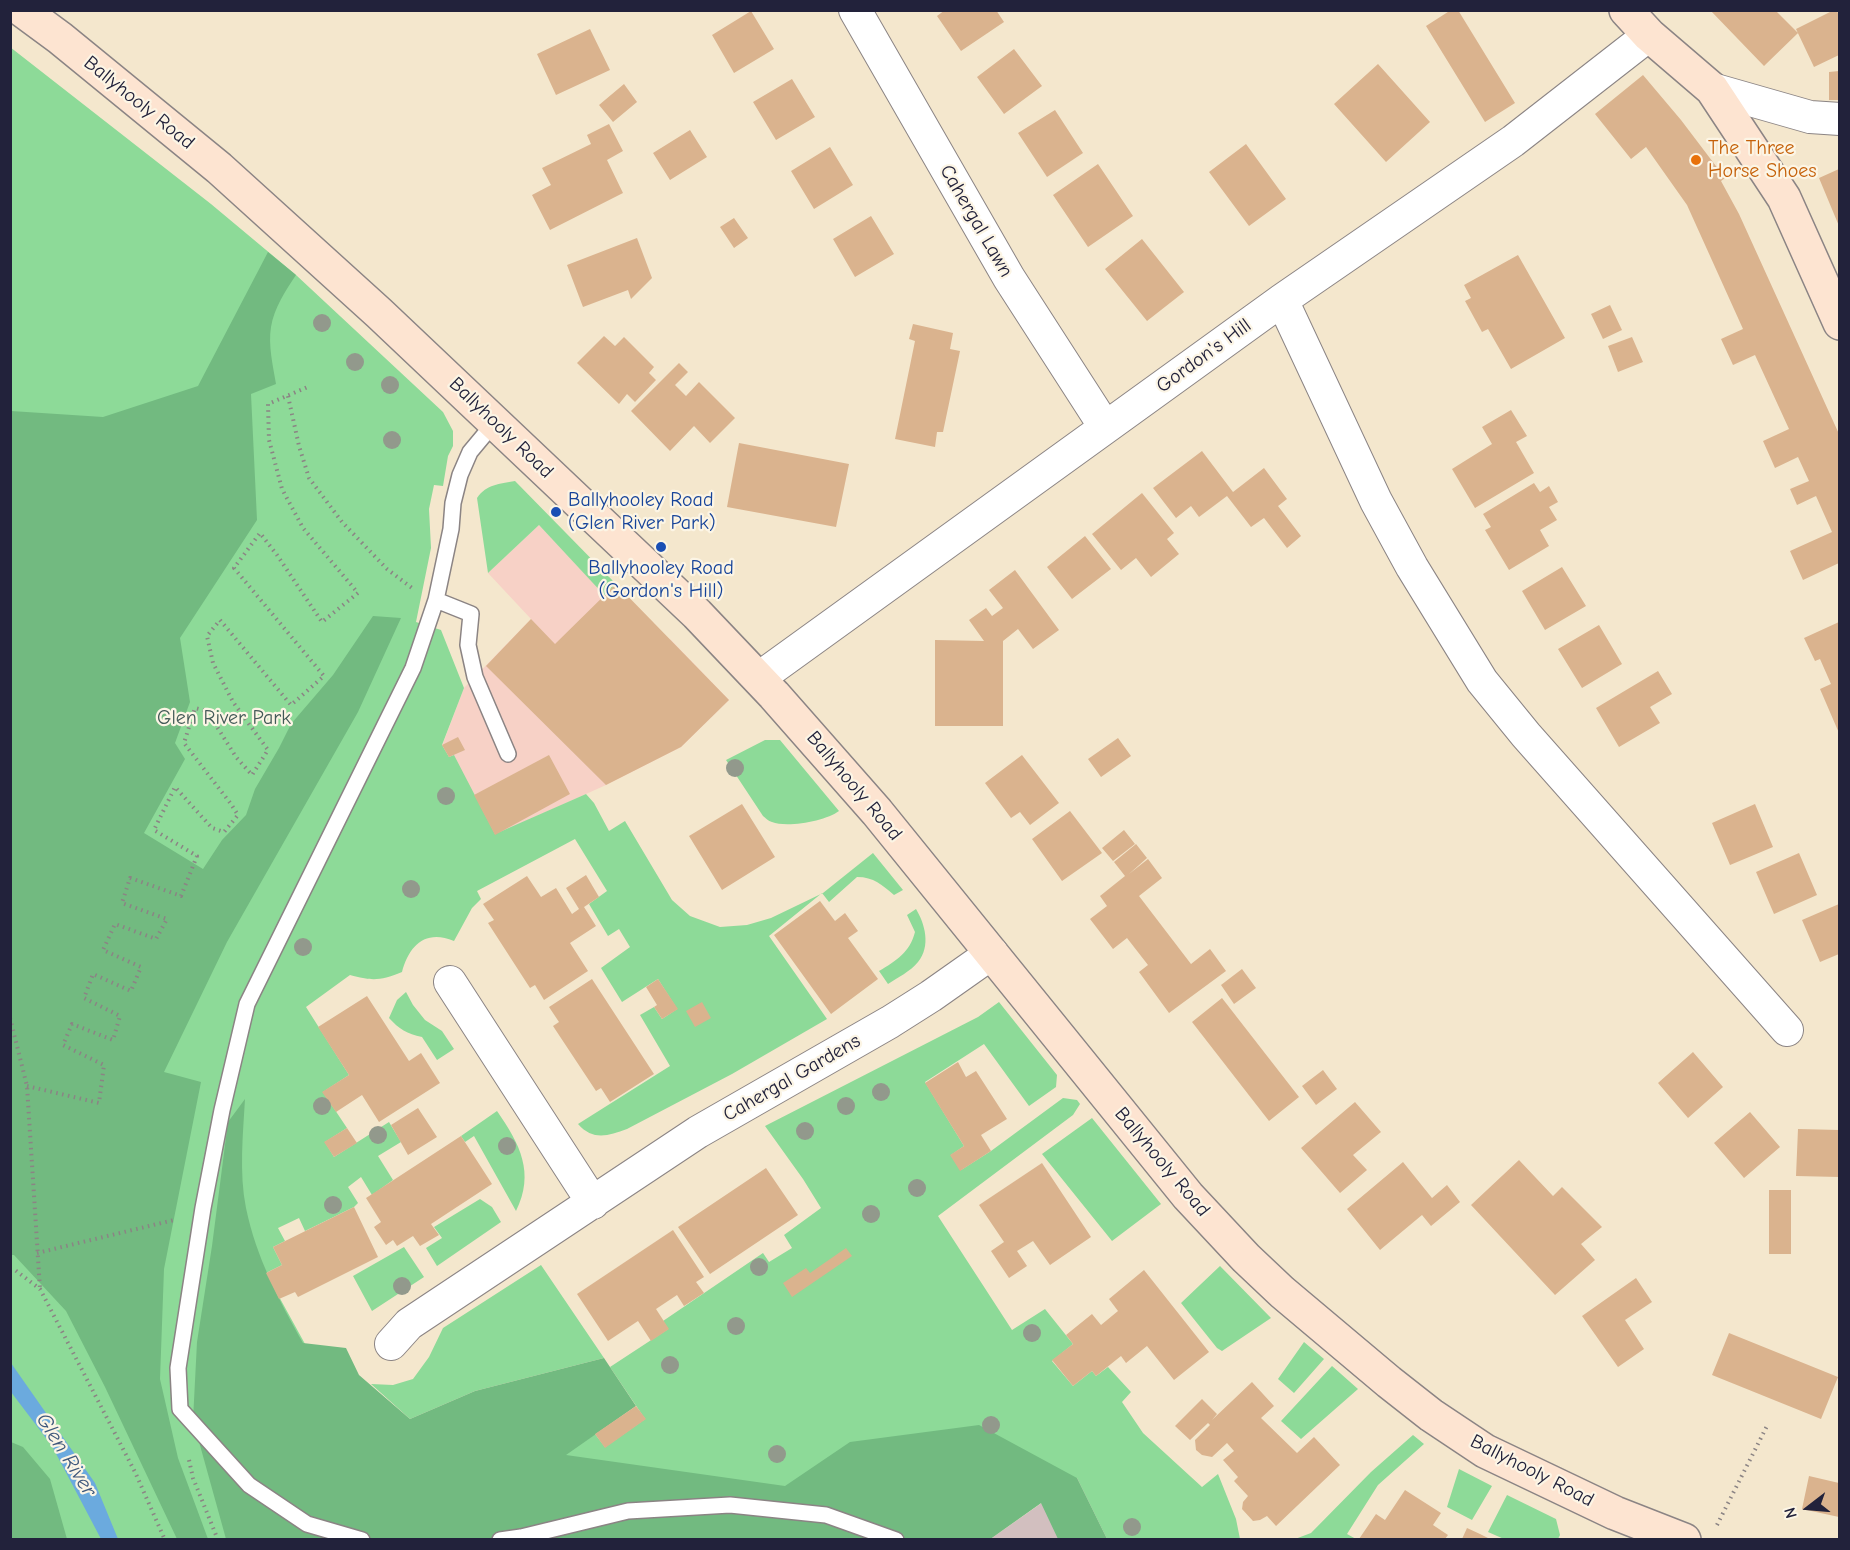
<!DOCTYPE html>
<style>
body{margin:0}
#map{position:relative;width:1850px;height:1550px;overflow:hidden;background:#f4e7cd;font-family:"Comic Neue",sans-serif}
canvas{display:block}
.frame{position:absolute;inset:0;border:12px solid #22223b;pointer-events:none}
.north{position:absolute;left:1778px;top:1478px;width:60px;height:60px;-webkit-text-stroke:4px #fcf5e5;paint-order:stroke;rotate:254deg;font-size:16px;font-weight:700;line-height:24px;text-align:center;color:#22223b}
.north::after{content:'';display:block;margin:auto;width:21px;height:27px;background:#22223b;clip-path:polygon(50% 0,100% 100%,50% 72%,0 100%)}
</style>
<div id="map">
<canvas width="1850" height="1550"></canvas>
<div class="frame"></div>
<div class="north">N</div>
</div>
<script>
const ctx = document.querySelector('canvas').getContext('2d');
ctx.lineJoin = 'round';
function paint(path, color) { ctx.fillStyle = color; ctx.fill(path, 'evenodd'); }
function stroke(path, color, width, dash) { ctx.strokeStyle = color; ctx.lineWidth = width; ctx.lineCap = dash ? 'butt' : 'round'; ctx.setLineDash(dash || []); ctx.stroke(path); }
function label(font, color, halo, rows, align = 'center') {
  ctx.font = font + ' "Comic Neue",sans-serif'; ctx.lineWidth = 4.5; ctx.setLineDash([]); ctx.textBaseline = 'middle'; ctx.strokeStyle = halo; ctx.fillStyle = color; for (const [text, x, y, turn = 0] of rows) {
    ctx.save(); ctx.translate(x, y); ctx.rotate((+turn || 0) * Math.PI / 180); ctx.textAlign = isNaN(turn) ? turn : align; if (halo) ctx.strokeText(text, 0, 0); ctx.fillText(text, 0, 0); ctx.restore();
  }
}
paint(new Path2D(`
 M539 525 605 595 671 640 729 700 681 747 606 785 495 835 418 809 464 688 531 619 488 573Z`), '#f7d1c6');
paint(new Path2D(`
 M1077 1478 1107 1539 989 1540Z`), '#d2bfbf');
paint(new Path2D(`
 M10 47 211 204 296 275 443 412 453 431V446L448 456 443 486 434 485 429 509 431 548 416 622 441 630 464 688 442 745 449 757 454 755 495 834 586 794 594 803 609 831 625 821 672 900 690 916 720 927 747 925 771 918 823 893 873 853 903 890 894 895C882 885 874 877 857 877L829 902 822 893 769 936 827 1019 732 1074 627 1129C608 1136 593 1141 578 1124L670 1066 640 1015 654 1007 662 1019 677 1009 658 979 622 1002 601 968 630 947 619 929 608 936 589 904 607 891 575 839 477 891 481 899 472 908 454 941C425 929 409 946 402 972 380 981 372 981 350 975L306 1007 349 1075 323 1092 347 1128 325 1142 334 1157 389 1122 401 1142 378 1156 393 1180 372 1195 361 1177 348 1187 358 1203 354 1207 305 1231 299 1218 278 1228 285 1241 273 1247 282 1265 266 1273 371 1464 565 1454 595 1434 605 1447 645 1419 610 1367 668 1329 663 1321 763 1253 769 1262 792 1248 784 1235 821 1208 803 1179 765 1126 978 1017 999 1002 1057 1075 1056 1087 1029 1106 984 1044 925 1082 964 1146 951 1155 961 1170 991 1151 1063 1098 1077 1100 1080 1104 1073 1115 938 1216 1012 1330 1045 1309 1073 1344 1052 1361 1073 1386 1092 1371 1096 1376 1108 1367 1131 1392 1122 1402 1143 1433 1202 1487 1218 1474 1236 1519 1240 1539H1107L1077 1478 989 1539H11Z
 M515 481 616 584 605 596 539 525 488 573 477 498C487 484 499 484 515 481Z
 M765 740H780L839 811C826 821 787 828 772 822 768 821 766 818 763 816L726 760Z
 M916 909C925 924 931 946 918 962 911 971 897 978 888 984L879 971C896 961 910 952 915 932L907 915Z
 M406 992 413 1005 425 1020 442 1031 454 1049 437 1060 422 1037C407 1034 399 1029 389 1018L397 1000Z
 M497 1111C520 1144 535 1173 516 1211L474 1136 465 1142 461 1136Z
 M1092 1118 1161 1204 1112 1241 1042 1154Z
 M480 1199 492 1207 501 1222 437 1266 426 1248 442 1238 434 1227Z
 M404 1247 424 1277 372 1311 353 1276Z
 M541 1265 604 1358 475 1391 410 1419 371 1384 393 1385 413 1379 429 1357 443 1328Z
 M1220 1266 1271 1318 1222 1351 1217 1348 1181 1303Z
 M1304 1342 1324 1359 1294 1393 1278 1379Z
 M1332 1366 1358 1389 1301 1439 1281 1421Z
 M1413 1435 1424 1444 1378 1485 1347 1534 1356 1539H1295L1311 1533 1371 1472Z
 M1459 1469 1492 1486 1472 1520 1447 1507Z
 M1507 1495 1556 1519 1560 1535 1558 1539H1504L1488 1532Z`), '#8dda98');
paint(new Path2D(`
 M268 252 296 275C286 290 274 308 271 327 268 345 273 366 276 384L251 394 257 520 180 638 190 702 175 743 185 759 144 833 203 869 222 840 246 815 255 789 279 748 291 724 333 675 373 616 401 618 358 712 227 942 164 1072 201 1082 164 1269 160 1379 178 1458 208 1539H177L105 1387 66 1311 14 1255H11V411L103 417 198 386Z
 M245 1099C243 1134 239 1173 246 1208 256 1257 279 1300 303 1343L346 1348 359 1375 410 1419 475 1391 604 1358 636 1406 566 1455 785 1486 850 1442 979 1425 1077 1478 1107 1539H1058L1041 1503 989 1540 226 1539 193 1420 197 1342 212 1246 228 1122Z
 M11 1442 23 1447 50 1479 67 1539H11Z`), '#72ba80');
paint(new Path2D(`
 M11 1363 95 1483 118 1539H101L52 1446 11 1392Z`), '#6baade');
paint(new Path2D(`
 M945 10H996L1004 22 961 51 937 16Z
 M1451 10H1458L1515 103 1485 122 1426 26Z
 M1710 10H1775L1798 33 1764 66Z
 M1834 10H1837L1839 17V55L1814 67 1796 29Z
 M751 11 774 49 734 73 712 35Z
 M590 29 610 70 556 95 537 54Z
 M1014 49 1042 86 1004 114 977 77Z
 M1378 64 1430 122 1386 162 1334 104Z
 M1839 71V100H1829V72Z
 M1643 75 1681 120 1725 178 1721 181 1739 214 1839 434V563L1803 580 1790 551 1832 532 1816 496 1797 505 1790 489 1809 481 1798 457 1775 468 1763 441 1789 429 1755 355 1733 365 1721 339 1743 329 1687 205 1646 147 1631 159 1595 114Z
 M792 79 815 117 776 140 753 102Z
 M624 84 637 102 613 122 599 105Z
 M1055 110 1083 153 1047 177 1018 133Z
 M609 124 623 151 607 160 623 193 550 230 532 195 551 185 542 168 591 144 587 135Z
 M690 130 707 157 670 180 653 153Z
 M1246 144 1286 199 1249 226 1209 172Z
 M830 147 853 185 814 209 791 171Z
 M1098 164 1133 216 1088 247 1053 195Z
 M1839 169V226L1819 178Z
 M871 216 894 254 855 277 833 239Z
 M734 218 748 238 734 248 720 227Z
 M637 238 652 278 631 299 628 290 583 307 567 265Z
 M1142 239 1184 292 1147 321 1105 269Z
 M1518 255 1565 338 1511 369 1488 329 1482 332 1465 301 1471 298 1464 285Z
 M1610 305 1622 330 1603 339 1591 314Z
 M913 324 953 333 950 349 960 351 943 432H937L935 447 895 439 915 341 909 339Z
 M604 336 615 346 624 337 654 367 649 373 656 380 635 402 627 394 619 404 577 363Z
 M1632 337 1643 362 1618 372 1608 346Z
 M679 363 688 372 675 385 686 396 699 382 735 418 710 443 694 426 670 451 631 411Z
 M1511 410 1527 436 1516 442 1534 473 1475 508 1452 469 1492 444 1482 427Z
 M739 443 849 464 836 527 727 507Z
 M1202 451 1233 492 1264 468 1287 499 1278 506 1301 536 1287 548 1264 518 1251 527 1227 496 1199 517 1191 506 1176 518 1153 488Z
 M1534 483 1540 492 1549 486 1558 502 1549 507 1557 520 1540 530 1549 546 1509 570 1485 530 1491 527 1483 514Z
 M1142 493 1174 533 1167 539 1179 554 1151 577 1136 558 1121 570 1092 534Z
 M1085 536 1111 569 1072 599 1047 567Z
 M1562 567 1586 606 1545 630 1522 591Z
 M1015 570 1059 630 1033 649 1018 629 1003 641V726H935V640L984 641 969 620 986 608 992 616 1003 608 989 590Z
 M616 584 729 700 681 747 606 785 486 666 531 619 555 644Z
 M1839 622V733L1820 689 1831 684 1820 659 1815 661 1804 638Z
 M1599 625 1622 664 1582 688 1558 649Z
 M1658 671 1672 694 1650 707 1660 723 1619 747 1596 708Z
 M458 737 465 750 449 757 442 745Z
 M1118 738 1131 756 1101 777 1088 759Z
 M549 755 570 794 495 835 474 795Z
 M1022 755 1059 803 1030 825 1020 812 1011 818 985 783Z
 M742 804 775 857 722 890 689 836Z
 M1755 804 1773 847 1730 865 1712 823Z
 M1070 811 1102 853 1062 881 1032 839Z
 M1124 830 1135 844 1113 861 1102 848Z
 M1136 844 1147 858 1129 874 1148 859 1162 878 1139 896 1191 964 1210 949 1226 971 1169 1013 1139 972 1148 965 1127 938 1113 949 1090 919 1107 906 1100 896 1125 876 1114 862Z
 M1799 853 1817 895 1774 914 1756 872Z
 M586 875 599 897 584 907 596 926 570 943 588 971 544 1000 535 985 530 988 488 923 494 920 483 904 527 876 541 897 556 888 572 914 579 909 566 888Z
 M820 901 835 921 845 913 858 931 848 938 878 979 831 1014 774 935Z
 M1839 904V954L1820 962 1802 920Z
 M1242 969 1256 988 1234 1004 1221 985Z
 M592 979 654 1074 610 1102 601 1088 596 1091 553 1026 559 1022 549 1007Z
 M658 979 678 1009 662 1019 654 1007 657 1005 646 987Z
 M367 996 409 1061 421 1053 440 1083 379 1122 362 1095 336 1112 322 1092 349 1075 318 1027Z
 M1222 998 1299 1097 1269 1121 1192 1022Z
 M702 1002 711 1018 695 1027 686 1011Z
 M1693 1052 1723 1087 1688 1118 1658 1083Z
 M958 1062 966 1077 976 1071 1007 1119 981 1135 991 1151 960 1171 950 1155 964 1146 925 1083Z
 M1323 1070 1337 1089 1316 1105 1302 1086Z
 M1355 1102 1381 1132 1353 1155 1367 1170 1340 1193 1301 1148Z
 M418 1108 437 1137 408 1155 391 1125Z
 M1750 1112 1780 1147 1744 1178 1714 1143Z
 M347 1128 357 1143 334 1157 324 1142Z
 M1798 1129 1839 1130V1177L1796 1176Z
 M461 1136 492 1184 431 1224 439 1235 420 1246 413 1236 397 1246 393 1240 386 1245 374 1227 381 1222 366 1198Z
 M1519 1160 1553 1196 1562 1187 1602 1227 1581 1244 1595 1260 1555 1295 1471 1205Z
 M1403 1162 1432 1198 1447 1185 1460 1202 1431 1226 1422 1215 1380 1250 1347 1209Z
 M1042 1163 1091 1237 1050 1265 1033 1241 1017 1251 1027 1266 1009 1278 991 1251 1004 1242 979 1205Z
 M766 1168 798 1215 710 1274 678 1227Z
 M1769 1190H1791V1254H1769Z
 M354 1207 378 1257 298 1297 295 1292 279 1299 266 1273 282 1265 273 1247Z
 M673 1230 704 1277 696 1282 704 1293 684 1306 677 1295 656 1309 669 1329 651 1341 638 1321 608 1341 577 1294Z
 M846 1248 852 1256 792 1297 783 1283 806 1268 810 1273Z
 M1144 1270 1209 1352 1174 1380 1147 1346 1126 1363 1121 1356 1096 1376 1092 1371 1073 1386 1052 1360 1073 1344 1066 1335 1092 1314 1101 1325 1118 1311 1109 1299Z
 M1636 1278 1652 1302 1625 1320 1644 1349 1618 1367 1582 1316Z
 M1729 1333 1838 1377 1821 1419 1712 1375Z
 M1252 1382 1274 1406 1261 1418 1297 1453 1314 1437 1340 1465 1276 1526 1267 1516 1260 1520 1253 1521 1242 1509 1243 1502 1248 1496 1234 1481 1238 1477 1223 1460 1234 1451 1227 1443 1212 1457 1202 1455 1196 1450 1195 1440 1210 1425 1208 1423 1190 1440 1175 1426 1202 1399 1217 1414 1212 1420Z
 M636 1406 646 1419 605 1448 595 1434Z
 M1809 1476 1839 1483V1517L1802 1509Z
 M1405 1490 1441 1513 1433 1525 1448 1535 1445 1539H1359L1376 1514 1385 1520Z
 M1467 1528 1480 1534 1490 1539H1462Z`), '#dab38e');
const lane = new Path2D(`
 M436 600 471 614 468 645 475 677 508 754
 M362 1540 307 1524 249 1485 180 1409 178 1368 203 1208 222 1110 247 1004 413 668 436 600 451 529 453 503 460 475 470 452 495 422
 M500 1540 521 1537 628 1511 730 1505 826 1515 896 1540`);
const street = new Path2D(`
 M855 10 1009 278 1105 427
 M1712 89 1810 117 1840 119
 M1282 300 1376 501 1412 567 1482 681 1526 735 1787 1030
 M759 678 1282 300 1513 141 1649 35
 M450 982 593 1203
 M391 1344 409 1324 698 1132 890 1022 931 996 992 953`);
const secondary = new Path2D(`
 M22 10 60 38 219 168 379 313 697 614 774 695 877 812 1188 1196 1246 1258 1282 1292 1389 1382 1431 1415 1485 1451 1615 1513 1684 1540
 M1626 10 1649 35 1712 89 1784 198 1840 323`);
stroke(lane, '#8b8484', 18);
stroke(street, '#8b8484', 34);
stroke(secondary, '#8b8484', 36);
stroke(new Path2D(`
 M288 396 299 446 309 478 342 522 387 569 412 588
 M10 1018 27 1086 40 1289
 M27 1086 99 1103 104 1065 63 1045 72 1024 113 1040 120 1016 84 998 93 974 131 991 141 967 103 950 115 924 156 939 167 919 122 903 130 878 181 896 197 856 154 830 175 787 212 828 224 832 238 815 231 804 184 743 195 708 207 711 236 757 252 775 268 750 233 702 213 663 207 636 220 620 291 705 324 676 234 568 260 533 277 555 322 622 358 593 303 528 282 489 269 440 268 404 310 386
 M37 1253 174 1220
 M10 1270H15L40 1289 135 1472 165 1540
 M189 1460 193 1478 218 1540
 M1717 1525 1768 1424`), '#8b8484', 4, [1.5, 4.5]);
stroke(lane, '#fff', 15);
stroke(street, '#fff', 32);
stroke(secondary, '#fde4d1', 33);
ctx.fillStyle = '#92998c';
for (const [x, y] of [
 [322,323],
 [355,362],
 [390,385],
 [392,440],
 [735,768],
 [446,796],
 [411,889],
 [303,947],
 [881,1092],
 [322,1106],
 [846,1106],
 [805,1131],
 [378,1135],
 [507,1146],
 [917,1188],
 [333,1205],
 [871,1214],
 [759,1267],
 [402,1286],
 [736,1326],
 [1032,1333],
 [670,1365],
 [991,1425],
 [777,1454],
 [1132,1527]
]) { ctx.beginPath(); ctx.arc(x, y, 9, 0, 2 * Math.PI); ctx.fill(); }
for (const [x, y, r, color] of [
 [1696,160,6,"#e8710a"],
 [556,512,6,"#1a4fb4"],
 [661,547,6,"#1a4fb4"]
]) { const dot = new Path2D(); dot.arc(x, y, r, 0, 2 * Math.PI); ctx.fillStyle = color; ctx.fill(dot); stroke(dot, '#fcf5e5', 2); }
label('20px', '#22223b', '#fcf5e5', [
 ["Ballyhooly Road",139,103,39],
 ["Cahergal Lawn",976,221,60],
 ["Gordon's Hill",1204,356,-36],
 ["Ballyhooly Road",501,428,44],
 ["Ballyhooly Road",854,786,50],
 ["Cahergal Gardens",792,1078,-30],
 ["Ballyhooly Road",1162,1162,50],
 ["Ballyhooly Road",1532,1471,27]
]);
label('20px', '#c56008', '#fcf5e5', [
 ["The Three",1708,148],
 ["Horse Shoes",1708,171]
], 'left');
label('20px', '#164399', '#fcf5e5', [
 ["Ballyhooley Road",568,500],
 ["(Glen River Park)",568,523],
 ["Ballyhooley Road",661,568,"center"],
 ["(Gordon's Hill)",661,591,"center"]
], 'left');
label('20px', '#425957', '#fcf5e5', [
 ["Glen River Park",224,718]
]);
label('italic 21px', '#3f587c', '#fcf5e5', [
 ["Glen River",66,1455,58]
]);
</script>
